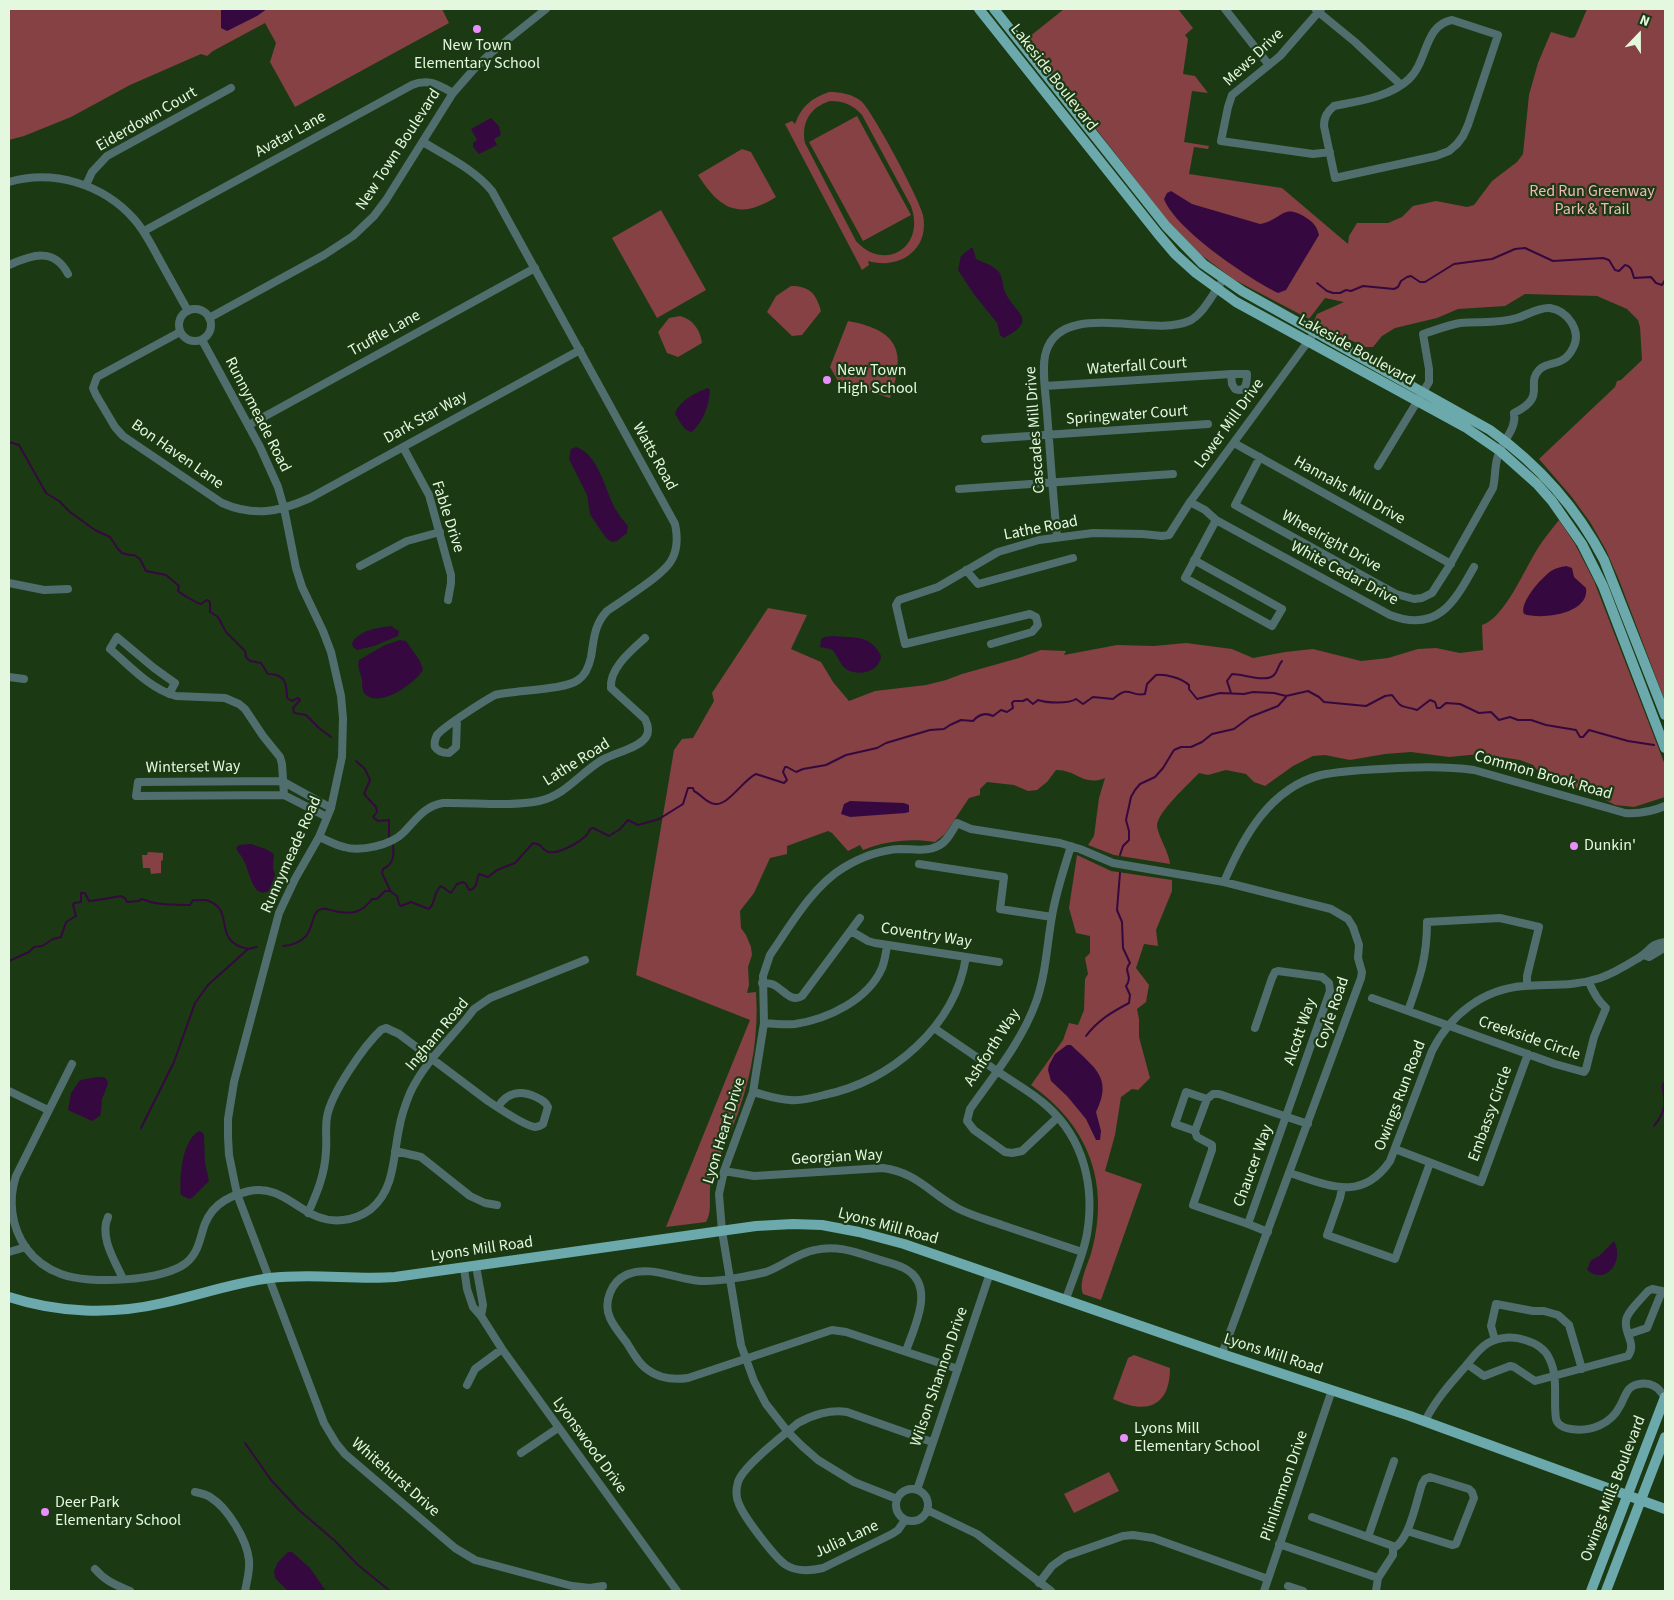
<!DOCTYPE html>
<style>
body{margin:0}
#map{position:relative;width:1674px;height:1600px;overflow:hidden;background:#1b3a13;font-family:"Source Sans 3",sans-serif}
canvas{display:block}
.frame{position:absolute;inset:0;border:10px solid #e4f7df;pointer-events:none}
.north{position:absolute;left:1614px;top:10px;width:50px;height:50px;-webkit-text-stroke:4px #1b3a13;paint-order:stroke;rotate:22deg;font-size:14px;font-weight:700;line-height:20px;text-align:center;color:#e4f7df}
.north::after{content:'';display:block;margin:auto;width:18px;height:22px;background:#e4f7df;clip-path:polygon(50% 0,100% 100%,50% 72%,0 100%)}
</style>
<div id="map">
<canvas width="1674" height="1600"></canvas>
<div class="frame"></div>
<div class="north">N</div>
</div>
<script>
const ctx = document.querySelector('canvas').getContext('2d');
ctx.lineJoin = 'round';
function paint(path, color) { ctx.fillStyle = color; ctx.fill(path, 'evenodd'); }
function stroke(path, color, width, dash) { ctx.strokeStyle = color; ctx.lineWidth = width; ctx.lineCap = dash ? 'butt' : 'round'; ctx.setLineDash(dash || []); ctx.stroke(path); }
function label(font, color, halo, rows, align = 'center') {
  ctx.font = font + ' "Source Sans 3",sans-serif'; ctx.lineWidth = 4.5; ctx.setLineDash([]); ctx.textBaseline = 'middle'; ctx.strokeStyle = halo; ctx.fillStyle = color; for (const [text, x, y, turn = 0] of rows) {
    ctx.save(); ctx.translate(x, y); ctx.rotate((+turn || 0) * Math.PI / 180); ctx.textAlign = isNaN(turn) ? turn : align; if (halo) ctx.strokeText(text, 0, 0); ctx.fillText(text, 0, 0); ctx.restore();
  }
}
paint(new Path2D(`
 M9 9H442L449 23 295 107 270 62 276 43 265 23 213 51 207 56 201 54 130 85 71 117 24 136 9 140Z
 M1064 9H1178L1193 28 1185 35 1188 39 1183 74 1195 76 1208 93 1192 91 1184 142 1209 146 1208 149 1194 147 1189 174 1282 188 1348 244 1349 236 1357 223H1388L1402 217 1413 206 1436 201 1467 207 1474 205 1492 181 1517 162 1523 154 1529 95 1538 63 1551 32 1571 38 1575 37 1587 9H1665V701L1619 580 1606 550 1590 522 1571 496 1539 459 1615 387 1617 381 1621 380 1642 360 1640 327 1638 320 1627 309 1597 296 1525 294 1505 306 1458 309 1437 318 1395 328 1382 336 1373 347H1365L1319 325 1314 321 1317 314 1344 302 1325 298 1309 319 1233 279 1196 251 1167 220 1097 130 1024 41Z
 M829 92C841 92 852 94 861 101 872 110 920 200 923 215 930 250 899 270 868 261L869 265 862 270 785 124 792 121 795 124C801 107 811 98 829 92ZM830 101C844 101 853 105 862 115L911 206C926 247 885 273 856 241L805 143C801 123 810 107 830 101Z
 M857 116 911 215 863 241 809 142Z
 M742 149 751 152 776 197C740 220 720 210 698 175Z
 M661 210 706 290 657 318 612 238Z
 M791 286C809 286 816 293 821 311L802 335 792 336 767 312 776 296Z
 M680 316C694 320 700 330 702 343L678 357 667 353 658 332 669 318Z
 M848 321C898 330 907 351 890 398L838 381 830 367Z
 M1559 520 1575 544 1594 581 1665 765V797L1634 807 1615 805 1598 796 1541 775 1533 765 1520 760 1480 754 1449 757 1411 752 1385 754 1350 760 1325 755 1313 756 1293 766 1265 786 1254 782 1246 774 1226 770 1208 775 1199 773C1189 784 1157 812 1157 826 1158 836 1169 852 1170 864L1114 855 1088 845 1094 836 1099 798 1105 778C1083 787 1076 769 1056 770L1047 782 1037 790 1028 791 1014 785 987 782 980 789V795L969 798 945 834 935 842C910 838 886 841 863 850L860 845 848 851 832 833 828 831 787 846V854L770 858 754 893 740 911 741 928 746 935 751 947 752 955 748 967 749 985 747 993 756 992C759 1033 752 1074 738 1113 730 1135 717 1158 711 1181 708 1194 713 1211 706 1222L666 1227 750 1020 636 975 674 750 682 739 693 738 714 701 712 693 768 608 807 615 791 649 821 662 833 682 849 701 875 691 926 685 946 680 962 674 1019 658 1041 650 1066 651 1064 655 1117 645 1154 646 1186 643 1232 649 1253 658 1285 652 1313 649 1361 661 1388 658 1418 649 1436 648 1460 653 1483 650 1482 625C1505 618 1525 568 1538 548 1544 538 1552 529 1559 520Z
 M148 852 163 853V860L161 861V873L151 874 150 868H143L142 855H147Z
 M1077 855 1111 871 1172 880V891L1156 930 1158 946 1144 944 1136 968 1149 985 1146 1002 1137 1009 1139 1019V1037L1150 1078 1138 1090 1132 1089 1121 1097 1115 1135 1105 1171 1142 1184 1101 1300 1083 1294C1078 1281 1089 1263 1092 1250 1110 1182 1088 1125 1031 1085L1063 1040 1069 1023 1078 1025 1084 1010 1085 979 1088 974 1085 958 1090 953V936L1076 933 1069 908Z
 M1134 1355 1170 1368C1170 1407 1146 1415 1113 1399L1128 1358Z
 M1109 1472 1119 1491 1074 1513 1064 1494Z`), '#854143');
paint(new Path2D(`
 M221 9H267L257 16 227 31 221 28Z
 M491 118 499 126 501 135 494 139 497 145 479 154 473 147V143L477 140 471 129Z
 M1171 191 1192 204 1260 224C1282 221 1282 201 1308 219 1314 223 1317 227 1319 235L1286 290 1278 293C1248 278 1176 230 1164 199L1167 193Z
 M971 248H973L976 259C982 262 992 265 997 270 1003 275 1002 285 1005 292 1014 313 1040 319 1004 338L1000 335 997 323 973 293 958 270 961 256Z
 M708 388 710 390C709 406 704 420 692 432 683 431 680 421 675 414 679 401 696 392 708 388Z
 M576 447C599 454 605 491 616 510 619 516 624 521 628 526L627 533 617 541 612 542 607 539 601 531 590 514 587 495 569 459 571 449Z
 M1566 566 1572 568 1574 577 1586 588C1590 614 1541 620 1524 614 1519 603 1541 578 1551 571 1556 568 1561 567 1566 566Z
 M391 626 399 631 398 636 374 646 357 650 353 647 352 643C360 630 376 628 391 626Z
 M832 636C853 638 871 634 881 656 880 672 858 677 846 669 839 664 838 655 832 650 828 648 824 648 820 647L821 639 825 637Z
 M400 640 406 641 420 661 423 670C415 683 380 709 365 694 362 691 362 684 362 679 360 672 357 667 359 660L385 645Z
 M850 801 904 803 909 805V812L905 813 850 817 841 814 844 804Z
 M251 844 266 849 274 854 273 868 275 875 269 891C252 899 250 872 244 861 242 856 238 853 236 848L239 845Z
 M1067 1045H1071C1095 1068 1113 1078 1096 1112L1101 1131 1100 1140H1096L1086 1119 1067 1096 1051 1081 1048 1070 1049 1065 1055 1054Z
 M98 1077H104L107 1080 108 1084 102 1099 101 1112 100 1116 92 1121 68 1110 71 1093 80 1080Z
 M199 1131 202 1132 204 1135 205 1163 209 1181 192 1198 189 1199 181 1195C179 1178 182 1140 199 1131Z
 M1614 1241C1625 1261 1606 1286 1587 1270L1591 1260 1599 1256Z
 M288 1552H292L310 1568 326 1591H288L275 1578 274 1571 278 1562Z`), '#35093f');
stroke(new Path2D(`
 M1317 283 1327 291 1333 293H1340L1346 290 1351 291 1363 286 1394 289 1398 287 1401 281 1407 277 1411 276 1420 282H1425L1454 264 1492 259 1515 249 1525 248 1553 261 1603 258 1609 260 1615 270 1619 271 1625 265C1632 266 1632 272 1634 278L1651 277 1656 283 1662 285 1665 280
 M9 442 19 445 46 493 59 501 70 512 95 530 110 537 118 549 122 553 129 555H134L140 559 146 571 166 575 179 586 178 591C180 593 198 604 201 604L207 600 210 602V612L218 617 226 632 245 651 246 657 250 661 261 663 268 674C284 674 287 682 287 698L292 701 298 698 300 700 293 708 294 713 306 715 319 728 331 737
 M1231 693 1227 681 1232 674C1243 674 1267 683 1274 675 1278 671 1278 665 1282 661
 M356 761 365 769 370 780 364 794 376 807 377 812 373 817 378 821 389 820V837
 M1120 855 1123 846 1129 840V831L1126 820 1131 797 1135 790 1140 784 1155 777 1163 768 1174 750 1181 747H1191L1202 742 1212 734 1234 729 1250 717 1278 706 1286 697
 M390 890 382 873 383 869C394 864 394 855 393 844
 M283 946C321 942 306 912 322 909 326 908 330 910 334 911 351 915 362 913 372 899H377L385 891H390L397 896 399 904 401 906 411 902 429 909C436 903 433 892 441 886L451 893 457 884 463 882 466 884 469 890C478 889 476 880 479 874L488 877 497 870 515 863 533 843 540 845C542 848 545 851 549 852 560 854 588 839 590 829L593 828 609 836 620 829 628 820 638 825 659 819 683 804 688 788H693L694 791C702 795 706 803 715 804 728 806 744 779 756 774L784 783 787 780 783 772 785 767H787L796 772 803 769 826 765 846 755 877 748 886 743 913 735 930 730 944 729 950 725 961 720 973 721C979 714 985 712 993 716L1001 710 1007 712 1013 708 1012 703 1014 701H1023L1027 699 1033 704 1038 700C1046 703 1069 704 1076 699L1083 704 1093 697 1113 699C1131 684 1129 697 1145 694L1147 684 1156 675C1166 674 1181 678 1189 685V689L1197 699 1220 693 1244 694 1253 692 1274 693 1286 696 1308 691 1319 697 1324 702 1366 706 1385 696 1392 695C1404 711 1399 704 1417 710L1430 700 1435 702 1437 708H1440L1446 703 1460 704 1479 713 1491 712 1499 720 1510 717 1518 720H1531L1546 725 1576 730 1580 737H1583L1589 730 1628 741 1654 745
 M9 961 29 952 34 947 42 946 53 939 61 937 66 922 76 916 73 905 74 903 81 902V893H85L89 901C99 900 109 898 120 896L125 898 127 902 138 901 142 899C158 906 173 904 190 905L193 900C199 901 204 899 209 901 236 912 211 941 248 949L257 947
 M1086 1036C1098 1020 1112 1012 1129 1003L1130 995 1126 986C1134 975 1122 972 1130 963L1123 948 1122 922 1117 910 1120 873
 M1654 1126C1661 1118 1666 1108 1664 1097 1664 1092 1662 1090 1663 1084L1665 1083
 M141 1128 174 1062 195 1003 208 985 248 949
 M245 1443 271 1480 299 1510 335 1541 358 1565 390 1591`), '#35093f', 2);
stroke(new Path2D(`
 M1225 9 1269 65
 M1321 9 1280 56 1232 95 1228 107 1221 141 1313 154 1330 152
 M1316 10 1355 42 1401 85
 M1452 20 1498 35 1468 125 1463 136 1457 144 1449 151 1436 156 1335 178 1324 126C1324 117 1327 112 1334 106 1359 101 1390 97 1409 79 1428 61 1424 25 1452 20Z
 M423 142C446 156 474 169 492 191L675 524C682 557 668 569 642 587 631 595 619 603 607 611 594 625 594 639 591 657 589 666 586 675 578 680 565 690 515 690 495 695 484 701 443 727 437 735 435 739 434 743 435 747 438 752 444 753 449 753L456 747 457 720
 M9 182C53 169 103 184 134 219 144 230 151 244 158 257 168 275 178 293 188 311
 M86 185 92 172 107 156 231 88
 M144 231 412 85C428 78 439 85 453 93
 M9 265C32 255 54 247 68 274
 M179 325a16 16 0 1 1 32 0a16 16 0 1 1-32 0Z
 M209 318 324 255 353 236 374 216 386 200 453 93 474 69 491 53 546 9
 M180 332 97 377 93 388 96 395 115 427 123 436 222 503C254 517 279 512 310 498L580 350
 M202 340 260 447 278 487 284 508 296 568 302 587 323 631 331 652 341 696 343 718 342 757 331 808 319 837 295 879 279 913 234 1082 228 1119V1137L229 1155 237 1194 324 1423 336 1443 345 1454 455 1548 475 1560 572 1586 590 1588 603 1586
 M1045 386 1231 374 1232 384 1235 389C1246 393 1247 383 1247 374H1231
 M249 425 535 268
 M985 439 1208 424
 M1234 443 1451 564
 M403 447 429 495 451 575V583L448 600
 M1260 457 1235 505 1396 594 1414 599 1422 598 1432 593 1448 568 1493 488C1496 476 1494 464 1499 453 1504 439 1517 428 1514 413 1548 396 1525 385 1539 370 1549 360 1563 368 1573 348 1582 331 1568 311 1550 308 1539 307 1527 315 1517 318 1499 324 1479 321 1460 323 1448 325 1436 330 1423 334L1429 369V382L1378 466
 M959 489 1173 474
 M1190 502 1205 510 1216 520 1390 615C1437 633 1454 603 1474 567
 M1057 537C1053 495 1050 454 1047 412 1046 397 1041 366 1046 352 1062 299 1151 338 1189 321 1202 315 1212 296 1220 284
 M1194 560 1282 609 1272 626 1185 578 1216 520
 M360 566 407 541 440 532
 M966 570 978 584 1073 558
 M9 583 44 590 68 589
 M991 644 1032 632 1038 625 1036 617 1030 614 1026 615 905 644 896 605 899 600 938 587 998 552 1039 540 1093 533 1143 534 1162 536 1169 535 1190 502 1315 332
 M9 677 24 679
 M169 694 175 683 154 668 117 637 110 649C130 666 150 689 176 696L225 698 239 704 245 709 263 736 280 757 282 764 284 795
 M327 817 284 795 136 796 138 782 282 781 331 808
 M319 837C327 840 335 845 344 847 361 852 391 845 403 833 416 820 424 806 443 803 474 802 508 807 539 801 566 795 580 773 602 760 614 753 639 748 646 737 650 731 648 725 645 719L611 688C609 668 632 650 645 638
 M919 864 1004 877 1000 909 1052 917
 M1224 882C1243 837 1270 788 1321 775 1341 771 1362 770 1382 769 1410 767 1446 766 1474 770L1625 813C1640 814 1651 812 1665 806
 M851 931 868 941 875 943 999 962
 M1643 955 1649 957 1664 948 1665 945
 M762 983C766 983 771 983 774 985 784 990 791 1003 802 996L860 918
 M1372 998 1555 1064 1584 1072 1586 1069 1594 1037 1606 1008C1597 1000 1593 992 1589 982
 M1408 1011C1420 977 1427 958 1427 922L1500 918 1539 927 1527 976V985
 M764 1023C774 1024 785 1025 795 1024 828 1019 868 1000 882 968 885 960 886 953 887 945
 M934 1028C956 1043 978 1058 1000 1073 1016 1084 1033 1093 1047 1106 1084 1139 1095 1187 1087 1234 1083 1256 1073 1278 1066 1299
 M72 1064 16 1176C8 1200 11 1226 26 1248 35 1260 47 1269 61 1274 90 1285 162 1281 186 1263 196 1255 199 1244 202 1233 208 1208 224 1197 249 1191 288 1183 303 1225 343 1220 353 1219 363 1215 371 1209 395 1189 393 1157 399 1129 401 1117 405 1105 410 1093 423 1065 447 1042 467 1018L474 1009 490 998 585 960
 M9 1091 48 1110
 M753 1092C765 1095 778 1100 790 1100 801 1101 813 1098 824 1095 891 1081 955 1027 966 957
 M1207 1099 1195 1131 1175 1124 1186 1092 1207 1099 1213 1094H1219L1308 1124
 M1058 1117 1022 1151 1012 1153 1005 1152 974 1130 967 1121 970 1109C994 1075 1022 1041 1036 1002 1046 974 1047 944 1052 916 1056 892 1064 869 1071 846
 M1195 1131 1197 1137 1212 1145V1150L1193 1205 1248 1224 1330 991 1329 983 1322 977 1278 971 1275 972 1272 978 1255 1028
 M1395 1149 1481 1182 1528 1054
 M395 1151 421 1157 470 1196 485 1203 497 1205
 M724 1171 754 1176 883 1168C916 1172 931 1194 959 1209 973 1216 988 1220 1002 1225 1029 1234 1055 1243 1082 1252
 M1290 1173C1329 1186 1362 1202 1390 1161L1432 1051C1450 1015 1483 989 1524 986 1551 984 1573 987 1600 978 1615 973 1627 965 1640 957 1651 950 1650 944 1665 942
 M1342 1188 1340 1198 1327 1235 1395 1259 1430 1163
 M308 1213C317 1193 325 1174 326 1151 327 1140 325 1128 327 1117 331 1093 364 1046 381 1030L386 1028 399 1034 488 1101C497 1107 525 1126 535 1127 539 1127 540 1126 543 1124L548 1107C546 1102 542 1100 536 1097 521 1090 507 1092 498 1107
 M108 1217C99 1237 115 1261 123 1279
 M1248 1224 1268 1232
 M9 1252 26 1247
 M476 1266 483 1305 481 1316
 M464 1268 467 1289 473 1307 481 1316 502 1349 677 1591
 M1495 1340 1491 1326 1496 1304 1533 1311H1544L1558 1315 1569 1325 1582 1369
 M906 1351C914 1327 937 1285 904 1268 894 1263 882 1261 871 1257 853 1251 834 1245 815 1250 797 1253 783 1266 766 1272 750 1276 717 1282 701 1281 677 1280 650 1264 626 1275 611 1282 603 1303 610 1318 614 1327 621 1335 627 1343 633 1353 639 1364 648 1370 660 1379 674 1380 688 1378L832 1330 846 1332 958 1369
 M1467 1364 1484 1376 1510 1366 1514 1367 1535 1381 1628 1356C1637 1344 1624 1334 1626 1321 1626 1313 1642 1298 1648 1291L1652 1289 1662 1291 1647 1328 1629 1334
 M467 1385 475 1369 502 1349
 M1425 1421C1435 1401 1449 1385 1464 1368 1471 1360 1478 1349 1488 1343 1499 1337 1513 1336 1525 1340 1535 1343 1545 1349 1549 1358 1559 1377 1553 1399 1556 1419 1558 1426 1564 1428 1571 1429 1591 1432 1611 1424 1620 1406 1623 1401 1625 1394 1629 1389 1635 1383 1647 1382 1654 1386 1659 1388 1661 1393 1665 1397
 M521 1453 558 1428
 M896 1505a16 16 0 1 1 32 0a16 16 0 1 1-32 0Z
 M917 1490 990 1273
 M195 1492C200 1493 206 1494 210 1497 228 1508 247 1540 249 1560 250 1571 247 1581 245 1591
 M897 1499 854 1482 818 1460 802 1446 788 1432 766 1404 754 1381 741 1345 722 1231 719 1194 724 1171 753 1092 764 1023 763 976 770 955C790 926 813 886 843 868 861 857 879 850 900 849 912 849 927 852 938 846 947 842 952 831 957 823L971 829 1060 843 1080 849 1113 863 1224 882 1331 909 1348 919 1353 927 1359 945 1358 958 1362 972 1361 978 1222 1354
 M927 1510 977 1534 1051 1591
 M905 1520 898 1530 892 1534 823 1568C810 1571 797 1572 786 1565 775 1558 744 1517 739 1504 736 1498 736 1489 738 1482 743 1466 784 1435 798 1423 812 1415 831 1409 847 1412L932 1442
 M1368 1537 1394 1461
 M1279 1544 1378 1578 1393 1555V1546L1312 1517
 M1394 1548C1410 1538 1416 1502 1422 1484L1425 1479 1430 1477 1469 1489 1472 1492 1474 1498 1456 1544 1452 1545 1407 1531
 M95 1569C105 1581 116 1585 130 1591
 M1039 1583 1052 1566 1066 1556 1123 1536 1133 1535 1153 1538 1268 1579
 M1288 1586 1303 1591
 M1264 1591 1332 1390
 M1376 1591 1378 1578`), '#516e6f', 8);
stroke(new Path2D(`
 M979 9 1158 234 1175 254 1196 273 1236 302 1465 427 1500 451 1537 484 1552 501 1582 544 1603 586 1665 748
 M994 9 1166 226 1203 264 1242 291 1490 430C1539 465 1576 506 1604 560L1665 715
 M9 1297C58 1313 112 1315 163 1303 199 1295 233 1283 270 1278 312 1273 354 1280 395 1277L756 1226 793 1224 822 1225 859 1232 904 1244 1222 1354 1410 1416 1665 1509
 M1591 1591 1665 1397
 M1606 1591 1665 1437`), '#6ca9ac', 10);
for (const [x, y, r, color] of [
 [477,29,5,"#e98efe"],
 [827,380,5,"#e98efe"],
 [1574,846,5,"#e98efe"],
 [1124,1438,5,"#e98efe"],
 [45,1512,5,"#e98efe"]
]) { const dot = new Path2D(); dot.arc(x, y, r, 0, 2 * Math.PI); ctx.fillStyle = color; ctx.fill(dot); stroke(dot, '#1b3a13', 2); }
label('16px', '#e4f7df', '#1b3a13', [
 ["New Town",477,46,"center"],
 ["Elementary School",477,64,"center"],
 ["New Town",837,371],
 ["High School",837,389],
 ["Dunkin'",1584,846],
 ["Lyons Mill",1134,1429],
 ["Elementary School",1134,1447],
 ["Deer Park",55,1503],
 ["Elementary School",55,1521]
], 'left');
label('16px', '#e4f7df', '#1b3a13', [
 ["Mews Drive",1254,58,-43],
 ["Lakeside Boulevard",1053,78,52],
 ["Eiderdown Court",147,120,-30],
 ["Avatar Lane",291,135,-29],
 ["New Town Boulevard",399,150,-57],
 ["Truffle Lane",385,334,-29],
 ["Lakeside Boulevard",1356,351,29],
 ["Waterfall Court",1137,367,-4],
 ["Runnymeade Road",257,415,63],
 ["Springwater Court",1127,416,-4],
 ["Dark Star Way",426,418,-29],
 ["Lower Mill Drive",1230,424,-54],
 ["Cascades Mill Drive",1036,430,-94],
 ["Bon Haven Lane",177,455,35],
 ["Watts Road",654,457,61],
 ["Hannahs Mill Drive",1349,491,29],
 ["Fable Drive",447,517,72],
 ["Lathe Road",1041,529,-11],
 ["Wheelright Drive",1331,542,29],
 ["White Cedar Drive",1344,574,28],
 ["Lathe Road",577,763,-32],
 ["Winterset Way",193,768,-1],
 ["Common Brook Road",1543,776,16],
 ["Runnymeade Road",292,855,-66],
 ["Coventry Way",926,936,9],
 ["Coyle Road",1333,1013,-71],
 ["Alcott Way",1301,1032,-71],
 ["Ingham Road",438,1035,-50],
 ["Creekside Circle",1529,1039,19],
 ["Ashforth Way",993,1048,-57],
 ["Owings Run Road",1401,1096,-69],
 ["Embassy Circle",1491,1114,-70],
 ["Lyon Heart Drive",725,1131,-73],
 ["Georgian Way",837,1158,-3],
 ["Chaucer Way",1254,1166,-70],
 ["Lyons Mill Road",888,1227,15],
 ["Lyons Mill Road",482,1250,-8],
 ["Lyons Mill Road",1273,1355,18],
 ["Wilson Shannon Drive",940,1377,-71],
 ["Lyonswood Drive",589,1446,54],
 ["Whitehurst Drive",395,1478,41],
 ["Plinlimmon Drive",1285,1486,-71],
 ["Owings Mills Boulevard",1614,1489,-69],
 ["Julia Lane",847,1540,-25]
]);
label('16px', '#efb9b8', '#1b3a13', [
 ["Red Run Greenway",1592,192],
 ["Park & Trail",1592,210]
]);
</script>
